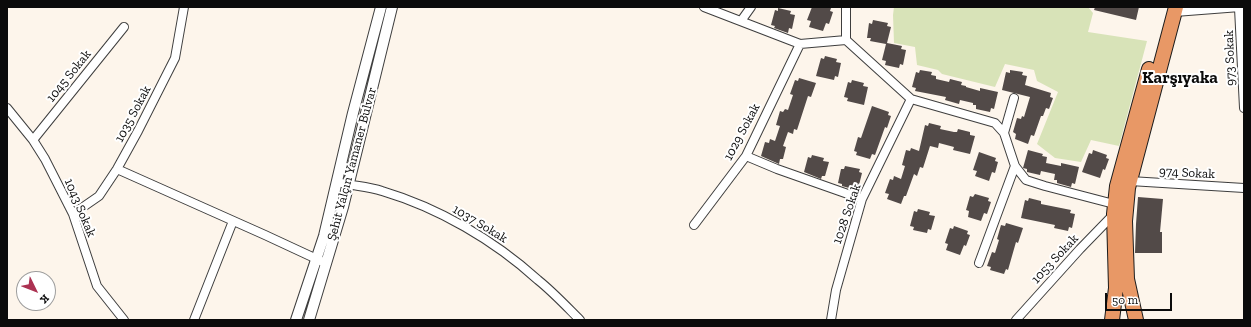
<!DOCTYPE html>
<meta charset="utf-8">
<style>
body{margin:0}
#map{position:relative;width:1251px;height:327px;overflow:hidden;background:#fdf5eb;font-family:"Zilla Slab",serif}
canvas{display:block}
.frame{position:absolute;inset:0;border:8px solid #0b0b0b;pointer-events:none}
.north{position:absolute;left:16px;top:271px;width:40px;height:40px;box-sizing:border-box;background:#fff;border:1px solid #9d9d9d;border-radius:50%;rotate:133deg;font-size:11px;font-weight:700;line-height:16px;text-align:center;color:#0b0b0b}
.north::after{content:'';display:block;margin:auto;width:14px;height:18px;background:#ac3252;clip-path:polygon(50% 0,100% 100%,50% 72%,0 100%)}
.scale{position:absolute;left:1105px;top:293px;width:67px;height:18px;box-sizing:border-box;border:2px solid #0b0b0b;border-top:0;padding-left:5px;font-size:12px;line-height:14px;white-space:nowrap;color:#0b0b0b;-webkit-text-stroke:3px #fff;paint-order:stroke}
</style>
<div id="map">
<canvas width="1251" height="327"></canvas>
<div class="frame"></div>
<div class="north">K</div>
<div class="scale">50 m</div>
</div>
<script>
const ctx = document.querySelector('canvas').getContext('2d');
ctx.lineJoin = 'round';
function paint(path, color) { ctx.fillStyle = color; ctx.fill(path, 'evenodd'); }
function stroke(path, color, width, dash) { ctx.strokeStyle = color; ctx.lineWidth = width; ctx.lineCap = dash ? 'butt' : 'round'; ctx.setLineDash(dash || []); ctx.stroke(path); }
function label(font, color, halo, rows, align = 'center') {
  ctx.font = font + ' "Zilla Slab",serif'; ctx.lineWidth = 4; ctx.setLineDash([]); ctx.textBaseline = 'middle'; ctx.strokeStyle = halo; ctx.fillStyle = color; for (const [text, x, y, turn = 0] of rows) {
    ctx.save(); ctx.translate(x, y); ctx.rotate((+turn || 0) * Math.PI / 180); ctx.textAlign = isNaN(turn) ? turn : align; if (halo) ctx.strokeText(text, 0, 0); ctx.fillText(text, 0, 0); ctx.restore();
  }
}
paint(new Path2D(`
 M894 7H1088L1093 13 1088 32 1147 41 1119 146 1091 140 1081 162 1055 158 1037 144 1058 92 1037 81 1034 70 1005 64 995 87 942 74 938 70 917 65 915 47 894 43 893 15Z`), '#d8e3b8');
paint(new Path2D(`
 M812 7H827L831 8 830 11 833 12 829 24 826 23 823 31 809 27 811 21 807 20Z
 M1095 7H1139L1136 20 1094 10Z
 M778 8 791 11 790 14 795 15 792 29 789 28 788 33 774 28 775 26 771 25 775 10 778 11Z
 M873 20 888 23 887 26 891 27 887 43 902 46 901 49 906 50 903 65 900 64 899 68 885 65 886 61 882 60 886 44 870 41 871 38H867L869 23 872 24Z
 M825 56 837 59 836 62 841 63 838 77 835 76 834 80 816 76 821 58 824 59Z
 M920 70 932 72 931 75 936 76V79L949 82 950 79 962 82 961 85 966 86V87L980 91V88L998 92 994 109 991 108 990 112 976 109V105H973V103L960 100 959 104 945 100 946 97 915 91 916 88 912 87 916 72 919 73Z
 M1010 70 1023 72 1022 75 1027 76 1025 85 1051 93 1050 97 1053 98 1049 109 1046 108 1043 116H1041L1034 136 1031 135 1028 144 1015 139 1016 134 1013 132 1017 118 1021 119 1022 116 1024 117 1030 97 1002 90 1006 72 1010 73Z
 M799 78 816 83 811 97 808 96 797 130 794 129 793 134 788 132 783 146 786 147 783 159H780L779 164 761 156 765 142 769 143 770 139 775 141 780 126 776 125 780 111 783 112 785 109 788 110 793 95 790 94 795 80 798 81Z
 M852 80 864 83 863 86 868 87 864 105 847 101 848 98 844 97 848 82 851 83Z
 M872 106 889 112 888 115 891 116 887 128 885 127 875 155 872 154 870 159 856 155 857 152 854 151 858 137 861 138Z
 M929 123 941 126 940 129 954 132H957L958 129 970 132V135L975 136 970 154 953 150 954 147 939 143 938 148 930 146 923 168 920 167 917 176 914 174 906 196H904L901 204 887 199 889 194 885 193 890 179 893 180 894 176 901 179 905 166 902 165 906 150 910 151 911 148 919 151 925 125 928 126Z
 M1028 150 1043 154 1042 156 1047 157 1046 163 1061 166V163L1079 167 1075 184 1072 183 1071 187 1057 183V180H1054L1055 174 1041 171 1040 175 1027 172V169L1023 168Z
 M1093 150 1107 155 1106 158 1109 159 1105 170 1103 169 1100 178 1082 172 1089 153 1092 154Z
 M979 152 996 158 995 161 998 162 995 173 992 172 989 181 975 176 977 171 973 170Z
 M812 155 824 158 823 161 829 162 825 176H822L821 179 804 172 808 157 811 158Z
 M845 166 860 169 859 172 862 173 859 185H857L856 190 842 186V184L838 183 841 169H844Z
 M975 194 989 198 988 201 991 202 987 214 984 213 981 221 968 217 969 211 966 210 970 196 973 197Z
 M1138 197 1163 199 1160 232H1162V253H1135L1136 224Z
 M1029 198 1041 201V204L1071 210 1070 213 1075 214 1072 228 1069 227 1068 231 1054 228 1055 225 1021 218 1025 200 1028 201Z
 M918 209 930 212 929 215 935 216 931 230 928 229 927 233 913 230 914 227 910 226 914 211 917 212Z
 M1006 223 1023 228 1018 243 1016 242 1008 270 1006 269 1004 274 990 270 991 267 987 266 992 252 995 253 999 240 997 239 1001 225 1005 226Z
 M954 226 968 231 967 234 970 235 966 246 964 245 960 255 946 250 948 244 945 243 950 228 953 229Z`), '#524a48');
const minor = new Path2D(`
 M704 7 800 44 846 40
 M846 7V40L911 99 995 123 1004 133 1015 166 1026 180 1045 186 1114 204
 M1239 8 1244 108
 M1175 12 1240 7
 M741 21 751 7
 M7 108 33 140 45 159 73 214 97 286 124 320
 M1004 133 1014 98
 M33 140 124 27
 M746 156 777 169 862 199
 M117 169 265 235 321 261
 M1130 181 1244 188
 M337 182C352 186 368 186 382 191 439 208 494 240 538 280 553 292 566 306 580 320
 M73 214 99 196 117 169 138 131 175 58 184 7
 M694 225 746 156 800 44
 M979 263 1015 166
 M194 320 233 221
 M831 320 836 290 862 199 911 99
 M1016 320 1080 249 1114 214`);
const tertiary = new Path2D(`
 M296 320 324 236 353 113 381 7
 M309 320 343 207 392 7`);
const trunk = new Path2D(`
 M1112 320 1116 288 1114 214 1117 186 1149 69
 M1136 320 1127 279 1125 221 1128 188 1176 7`);
stroke(minor, '#3e3e3e', 10);
stroke(tertiary, '#3e3e3e', 12);
stroke(trunk, '#1c1c1c', 16);
stroke(minor, '#fff', 8);
stroke(tertiary, '#fff', 10);
stroke(trunk, '#e89866', 14);
label('13px', '#0b0b0b', '#fff', [
 ["973 Sokak",1230,58,-92],
 ["1045 Sokak",69,76,-51],
 ["1035 Sokak",133,114,-62],
 ["1029 Sokak",742,132,-62],
 ["Şehit Yalçın Yamaner Bulvar",352,164,-75],
 ["974 Sokak",1187,173,3],
 ["1043 Sokak",80,208,67],
 ["1028 Sokak",847,214,-71],
 ["1037 Sokak",480,224,31],
 ["1053 Sokak",1055,259,-47]
]);
label('bold 17px', '#0b0b0b', '#fff', [
 ["Karşıyaka",1180,78]
]);
</script>
